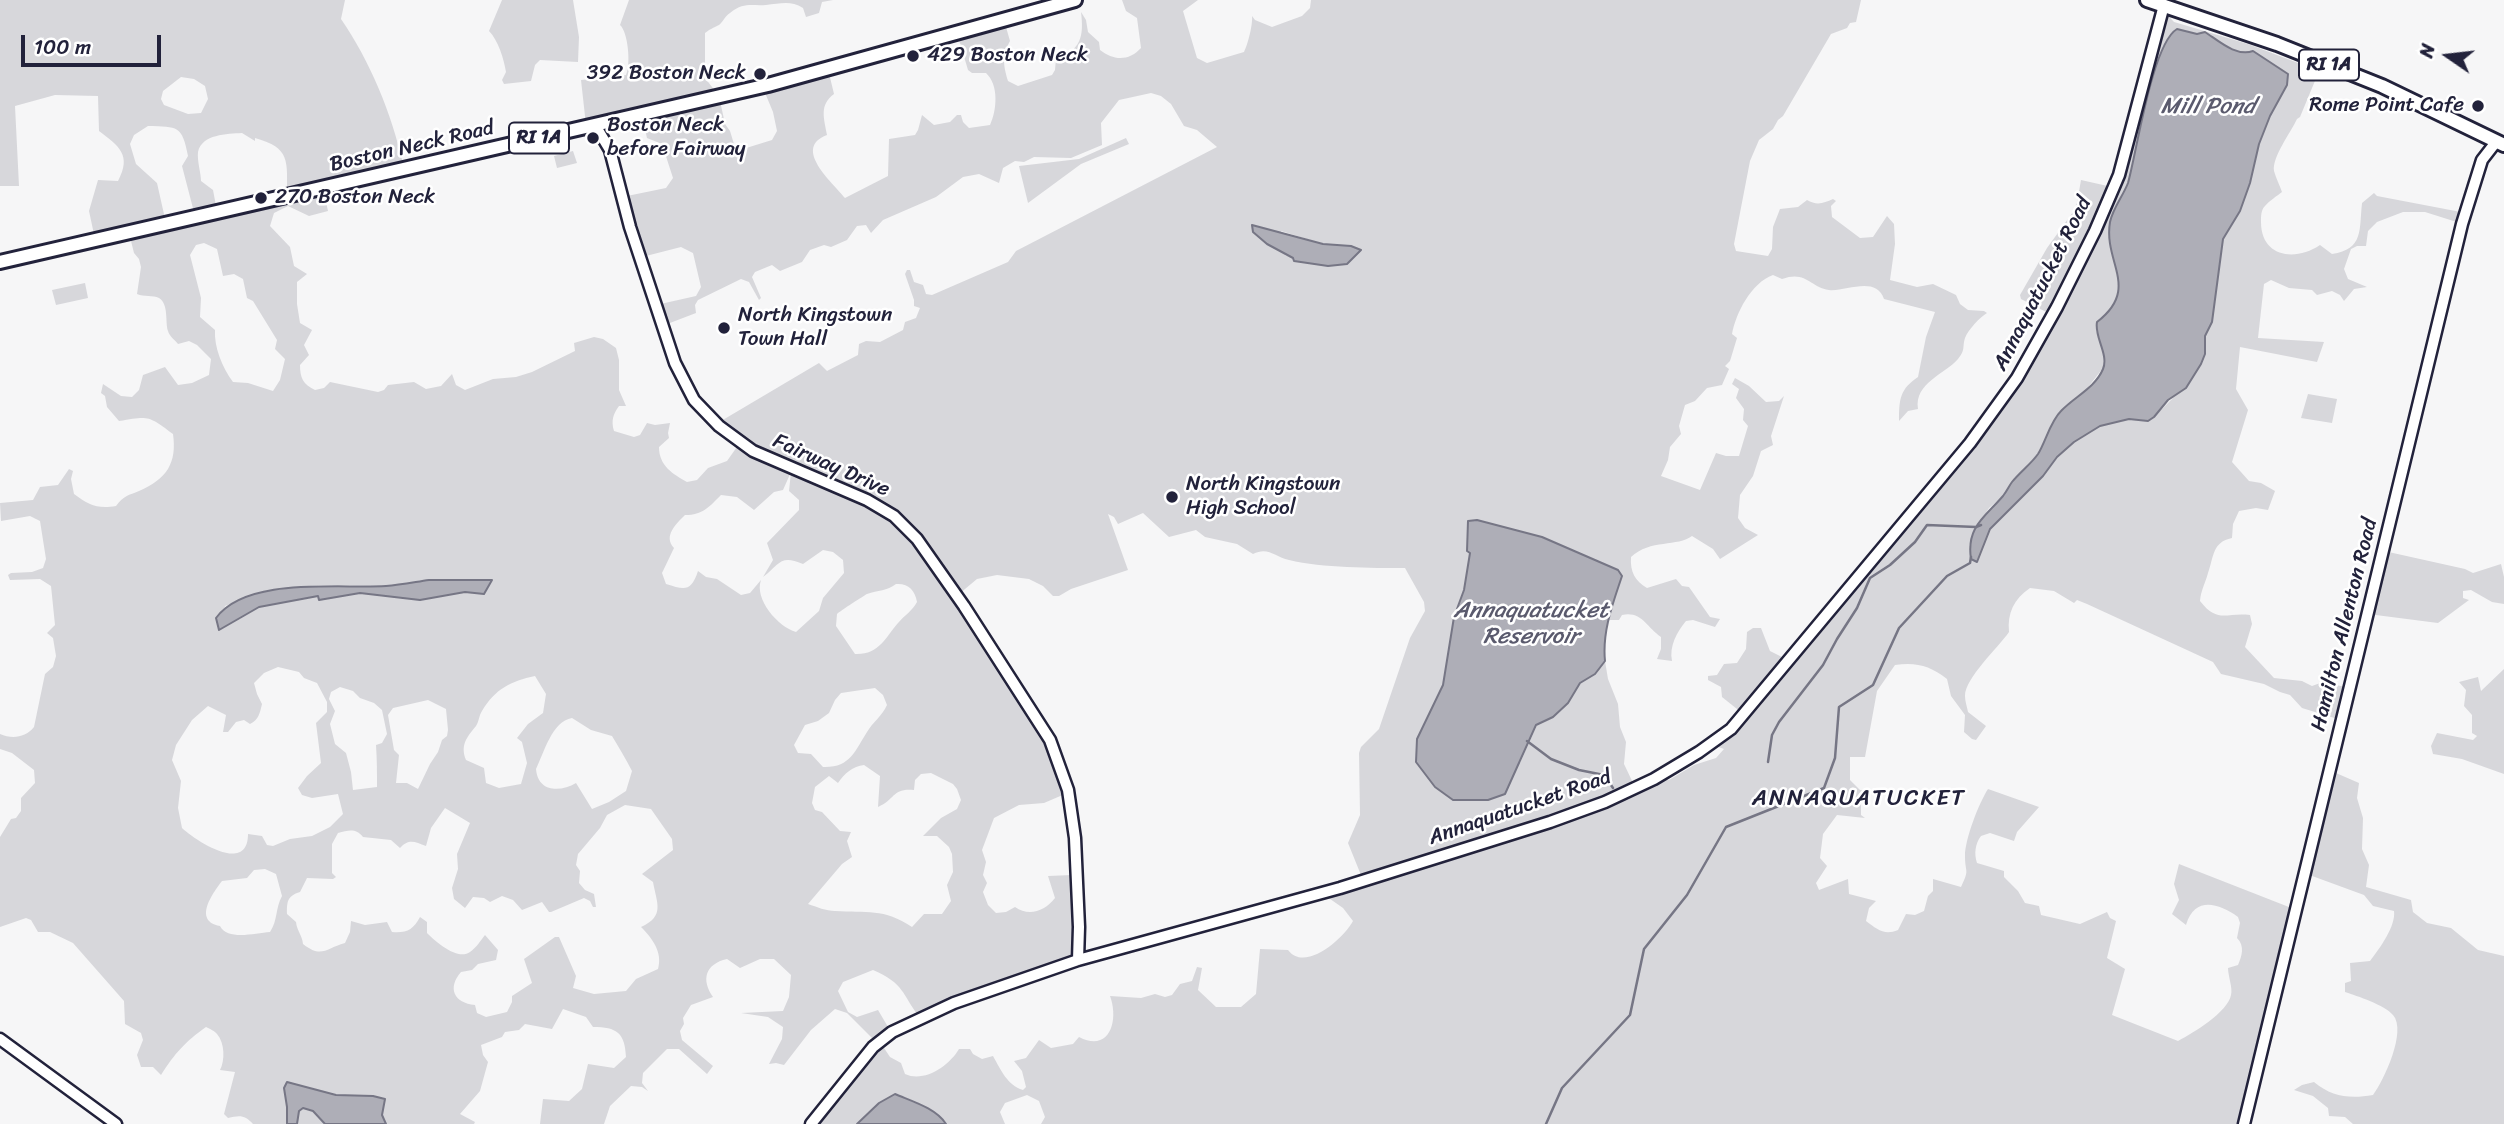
<!DOCTYPE html>
<style>
body{margin:0}
#map{position:relative;width:2504px;height:1124px;overflow:hidden;background:#f6f6f7;font-family:Sriracha,sans-serif}
canvas{display:block}
.north{position:absolute;left:2413px;top:21px;width:70px;height:70px;-webkit-text-stroke:5px #fff;paint-order:stroke;rotate:284deg;font-size:19px;font-weight:700;line-height:28px;text-align:center;color:#22223b}
.north::after{content:'';display:block;margin:auto;width:24px;height:32px;background:#22223b;clip-path:polygon(50% 0,100% 100%,50% 72%,0 100%)}
.scale{position:absolute;left:21px;top:35px;width:140px;height:32px;box-sizing:border-box;border:4px solid #22223b;border-top:0;padding-left:9px;font-size:21px;line-height:24px;white-space:nowrap;color:#22223b;-webkit-text-stroke:5px #fff;paint-order:stroke}
</style>
<div id="map">
<canvas width="2504" height="1124"></canvas>
<div class="north">N</div>
<div class="scale">100 m</div>
</div>
<script>
const ctx = document.querySelector('canvas').getContext('2d');
ctx.lineJoin = 'round';
function paint(path, color) { ctx.fillStyle = color; ctx.fill(path, 'evenodd'); }
function stroke(path, color, width, dash) { ctx.strokeStyle = color; ctx.lineWidth = width; ctx.lineCap = dash ? 'butt' : 'round'; ctx.setLineDash(dash || []); ctx.stroke(path); }
function label(font, color, halo, rows, align = 'center') {
  ctx.font = font + ' Sriracha,sans-serif'; ctx.lineWidth = 5; ctx.setLineDash([]); ctx.textBaseline = 'middle'; ctx.strokeStyle = halo; ctx.fillStyle = color; for (const [text, x, y, turn = 0] of rows) {
    ctx.save(); ctx.translate(x, y); ctx.rotate((+turn || 0) * Math.PI / 180); ctx.textAlign = isNaN(turn) ? turn : align; if (halo) ctx.strokeText(text, 0, 0); ctx.fillText(text, 0, 0); ctx.restore();
  }
}
paint(new Path2D(`
 M0 0H345L341 19C370 61 392 114 403 164L323 188 328 211 309 216 288 206 274 213 270 226 290 247 294 266 307 274 297 282V304L300 323 312 330 304 345 309 355 300 365C300 378 303 384 315 390L324 388 330 382 378 392 384 390 388 385 414 382 426 389 441 386 452 374 456 385 465 390 493 379 516 377 532 372 575 351 574 343 594 337 603 339 616 348 619 360V390L626 406H619C613 414 611 421 614 431L634 437 640 435 647 423 655 425 670 423 668 433 669 438 659 447C659 466 673 474 687 482L697 480 708 468 727 461 739 444 716 424 819 363 827 371 858 355 859 344 866 341 880 342 903 330 905 322 916 318 920 308 914 306V300L905 274 907 270H910L914 282 923 285 926 294 932 295 1008 262 1016 251 1217 147 1197 130 1184 126 1171 104 1161 96 1151 93 1119 100 1101 123 1102 145 1071 158 1034 157 1024 162 1015 161 1003 168 999 183 979 174 963 177 936 197 883 220 871 233 866 225 857 226 847 240 831 247 824 245 810 250 802 262 780 271 772 265 755 272 752 277 761 298 759 300 749 282 741 279 698 300 695 305 696 313 662 326 656 305 696 296 701 287 693 253 681 247 642 257 626 199 627 196 666 188 673 178 662 144 647 138 642 117 586 125 581 80C596 78 611 79 626 75 631 64 628 32 620 25L629 0H833L822 2 819 13 806 17 803 8C790 0 780 4 766 5 750 6 744 2 730 13 725 16 723 22 719 25 713 28 710 29 705 33V78L719 96 725 124 730 131 734 144 743 149 772 140 777 131 773 112 763 88 828 69 834 94C819 105 824 118 827 135 792 148 832 182 845 198L888 176 889 139 915 135 918 130 922 115 934 125 950 122 957 115H961L963 122 969 128 990 125C997 110 999 85 986 73H972L968 70 957 33 1004 20 1010 41C1002 56 1003 64 1008 81L1018 86 1052 75 1055 70 1056 59C1081 50 1084 37 1081 12L1086 20 1088 32 1099 42 1100 50C1114 61 1129 61 1141 48L1137 18 1126 11 1122 0H1198L1183 11 1197 58 1207 63 1244 52C1248 44 1253 24 1252 16L1255 20 1272 27 1302 16 1310 8 1311 0H1861L1856 22 1850 23 1847 28 1831 34 1783 116 1778 120 1773 129 1759 140 1750 161 1734 244 1736 251 1768 256 1772 249 1773 227 1780 209 1798 207 1807 200C1817 206 1824 203 1833 199L1836 201 1831 206 1832 217 1860 238 1873 237 1887 216 1894 224 1895 244 1890 280 1917 287 1933 284 1956 295 1960 304 1968 310 1984 311 1987 313C1980 317 1968 330 1965 338 1962 348 1966 349 1958 359 1945 374 1914 383 1918 409L1908 411 1899 421C1899 399 1900 389 1918 377L1926 337 1935 312 1884 299C1876 275 1845 292 1829 290 1810 287 1806 270 1782 279L1773 275C1751 283 1736 313 1732 334L1737 338 1730 361 1725 366 1729 369 1722 385 1707 388 1695 401 1685 405 1679 426 1681 434 1670 447 1668 460 1661 476 1700 490 1716 453 1726 456H1739L1748 426 1743 420 1744 409 1736 398 1739 389 1732 384 1735 378 1749 386 1766 402 1779 401 1784 396 1771 436 1773 445 1761 451 1753 476 1740 495 1738 518 1745 528 1758 535 1720 559 1713 549 1692 536C1678 547 1650 539 1631 557 1630 572 1635 581 1647 588L1676 579 1682 586 1689 587 1710 617 1720 619 1715 627 1693 620 1686 621C1677 632 1669 646 1672 661L1657 659 1661 649V637C1646 627 1642 611 1622 615L1619 620H1608L1621 576 1470 553 1464 590 1454 617 1443 686 1417 739 1416 762 1520 763 1537 725 1553 717 1568 703 1580 682 1595 674 1605 661 1608 679 1618 704 1620 727 1626 742 1624 764 1634 785 1655 779 1669 780 1694 765 1716 758 1724 749 1713 745 1742 713 1722 697 1721 687 1708 680V676L1717 675 1724 664 1737 663 1746 649 1747 632 1753 628H1761L1770 651 1788 660 1969 444 2052 315 2021 299 2020 295 2047 248 2073 212 2077 203 2081 180 2112 187 2165 12 2174 22 2248 44 2314 69 2317 76 2300 117 2297 119C2291 132 2272 157 2274 171 2276 178 2280 186 2282 192 2277 196 2269 201 2265 206 2261 210 2261 216 2261 222 2261 257 2295 262 2320 245L2332 254C2364 249 2359 230 2362 203L2374 193 2377 196 2466 213 2463 224 2425 212H2403L2377 222 2368 231 2366 246H2357L2351 249 2344 269 2348 279 2367 287 2354 289 2344 301 2340 295 2332 291 2317 295 2312 290 2289 288 2271 280 2264 284 2258 338 2324 342 2317 362 2240 347 2236 389 2248 410 2232 462 2249 481 2261 483 2275 491 2268 510 2256 508 2239 511 2233 524 2232 538C2212 542 2214 557 2208 573 2205 584 2201 590 2200 601 2218 624 2226 612 2250 615L2252 624 2245 647 2274 678 2302 681 2312 686 2323 682 2345 687 2341 720 2302 708 2290 695 2280 692 2264 684 2221 674 2213 662 2087 604 2077 600 2074 603 2054 591 2030 588C2014 599 2007 613 2009 632 1998 648 1965 678 1965 696 1965 701 1967 707 1968 712L1986 726 1976 740 1972 739 1964 732 1965 715 1951 696 1947 679C1930 666 1917 662 1895 665L1877 691 1865 757H1850V780L1860 790 1869 791 1861 803V815L1865 818 1837 815 1823 834 1820 858 1827 866 1816 883 1819 890 1848 879 1849 894 1876 901 1869 908 1866 921C1877 929 1884 936 1898 930L1906 914 1915 915 1924 911 1928 896 1933 891V879L1961 887C1970 868 1965 874 1965 856 1965 839 1979 803 1988 789L2039 807 2017 832 2014 841 1990 833 1981 836C1975 844 1974 854 1977 863L2004 871V877L2018 891 2025 903 2039 906 2041 915 2080 924 2107 912 2110 918 2116 921 2107 958 2125 969 2112 1015 2178 1041C2193 1033 2228 1012 2231 995 2233 988 2228 976 2228 968L2238 965C2242 956 2245 946 2237 938L2240 923 2238 917C2218 903 2195 896 2186 925L2172 914 2179 900 2174 884 2179 864 2294 909 2244 1124H1041L1045 1117 1039 1101 1027 1095 1005 1103 1000 1112 1005 1124H946L944 1120 879 1103 857 1124H810L876 1042 847 1013 835 1009 811 1030 784 1065 776 1063 769 1064 782 1039 783 1027 768 1017 741 1013 783 1011 789 997 791 975 774 959H760L740 968 727 959C705 964 701 980 713 997L691 1005 683 1018 684 1024 680 1031 682 1040 713 1066 707 1074 679 1049H667L643 1073 642 1083 648 1091 642 1087 631 1086 610 1106 604 1124H540L543 1099 569 1101 582 1089 588 1064 614 1068 626 1057C625 1033 617 1027 593 1027L586 1017 563 1009 552 1029 525 1024 519 1030 505 1032 502 1037 481 1045 483 1055 488 1062 480 1091 460 1114 475 1122 474 1124H386L382 1115 384 1100 373 1096 336 1095 288 1082 284 1088 287 1107V1124H253C245 1115 240 1115 228 1118L224 1114 235 1072 220 1070C225 1061 225 1043 217 1034 215 1031 210 1029 206 1027 185 1042 175 1053 161 1075L153 1067H141L137 1055 143 1040 141 1033 125 1024 124 1001 73 943 50 932H38L31 920 26 918 0 927V837L11 819 16 818 21 811V798L35 783 34 770 12 753 0 749V734C12 739 25 738 34 727L45 674 53 667 56 656 53 638 47 633 55 625 51 586 40 579 10 580 8 575 11 573 32 572 43 568 46 559 40 521 30 516 1 521 0 503 33 500 40 487 58 485 69 469 73 471 71 479 74 494C89 505 97 509 116 506 123 496 129 495 139 491 167 479 177 463 173 434 148 415 149 416 119 421L107 407 105 396 101 393 103 384 121 396 132 397 139 390 143 375 165 367 178 385 192 383 209 375 211 359 197 345 189 341 178 344C175 340 169 336 168 331 165 322 169 304 159 298 153 295 144 297 137 294L141 267 139 259 134 253 129 233 95 239 89 211 98 180 118 181C132 155 119 146 99 131L98 96 55 95 15 106 19 186H0ZM2177 30 2197 34 2205 33 2236 52 2264 59 2287 74 2259 144 2250 183 2240 211 2223 239 2212 322 2205 336V354L2172 399 2154 417 2148 421 2129 419 2100 426 2074 442 2057 457 2043 476 1990 529 1969 546 1973 533 1989 508 2003 496 2013 481 2037 455 2059 412 2085 391 2103 368 2104 356 2096 329 2097 322C2134 294 2113 278 2111 241 2110 219 2120 202 2128 183 2137 151 2152 44 2177 30ZM181 77 194 79 205 86 208 99 201 113 188 114 164 105 161 99 163 91ZM148 126C178 127 182 125 188 156L182 166 195 216 166 223 157 183 136 164 130 144 134 135ZM242 133 255 141V138C291 148 287 161 287 195L217 211 213 190 201 181C201 173 197 161 198 152 202 134 227 134 242 133ZM1281 231 1323 244 1351 246 1328 266 1294 261 1293 258 1285 255ZM204 243 217 249 223 276 234 274 243 279 247 298 253 301 277 340 275 349 285 359 280 380 273 391 248 383 233 382C222 367 214 347 215 330L200 317 201 298 190 255 196 245ZM791 472 789 491 799 500V510L767 543 773 560 763 577C780 564 780 554 803 564L823 550 833 552 843 560 844 573 823 598 819 611 796 632C778 627 754 599 761 580L750 593 741 595 717 579 706 577 698 571C691 592 685 590 666 584L662 573 674 548C663 536 676 524 685 515 703 515 709 507 721 495L737 497 754 510 774 492 783 490ZM1143 513 1169 537 1196 530 1205 537 1237 544 1253 554C1268 546 1275 557 1289 560 1323 568 1371 568 1405 568L1424 602 1425 611 1410 638 1379 729 1361 747 1359 753 1360 815 1348 843 1363 880 1323 894 1343 908 1353 921C1344 938 1305 973 1288 950L1260 949 1256 994 1241 1007H1216L1198 990 1202 968 1197 967 1192 981 1180 984 1172 995 1165 997 1155 994 1141 998 1110 996C1119 1020 1110 1053 1079 1037L1073 1044 1051 1048 1039 1040 1026 1058 1014 1061 1022 1071 1026 1087 1023 1090C1007 1085 1001 1070 993 1056L982 1059 973 1054 970 1049H959C949 1066 924 1083 905 1074L901 1063 890 1057 880 1042 891 1032 878 1010 857 1017 848 1012 838 991 843 982 873 970C905 984 901 993 920 1018L1078 959 1072 875 1048 876 1055 898C1045 911 1029 917 1015 907L1006 912 996 913 988 905 983 892 987 883 983 875 986 862 982 850 994 818 1019 805 1044 803 1065 794 1049 739 959 594 977 579 997 575 1029 579 1043 586 1053 596H1059L1071 589 1128 570 1108 514 1114 517 1118 524ZM429 580H492L484 594 465 592 419 600 361 593 320 600 318 596 259 607 219 629 225 606 265 591 319 585 386 586ZM896 584C908 583 915 590 917 602 912 611 905 615 898 623 885 638 879 655 855 654L836 626 837 614C840 611 865 595 867 594 878 590 887 591 896 584ZM278 667 299 672 304 678 317 683 327 702V712L316 723 321 763 307 776 298 788 302 795 312 798 338 794 343 814 330 827 312 836 290 839 273 846 267 845 262 836 248 834C248 875 196 841 182 828L178 808 181 781 172 760 176 745 192 720 208 706 226 715 223 732H228L236 722 244 720 250 724C259 720 260 712 262 704L257 694 254 683 264 673ZM535 676 546 694 543 713 528 724 517 738 522 742 527 763 521 784 499 788 486 783 484 768 466 760C460 745 467 737 476 726 479 722 479 715 482 711 495 689 511 681 535 676ZM340 687 353 691 360 698 374 703 382 710 387 734 382 743 376 745C377 759 377 774 377 787L353 790 351 772 346 753 335 744 330 724 335 711 329 699 331 692ZM875 688 883 695 887 705C882 716 873 722 867 732 855 751 850 768 823 767L811 754 798 753 794 745 805 725 818 721 829 713 835 700 841 693ZM428 700 446 709 448 730 447 736 442 740 438 752 430 764 418 789 407 783H396L399 755 394 750 388 715 393 708ZM572 718 591 730 612 736C619 748 626 759 632 771L626 791 609 802 592 809 576 783C561 792 538 793 536 769 544 753 552 721 572 718ZM864 765 880 776 878 807C896 799 892 788 914 790L915 780 921 774 931 773 953 784 957 789 961 800 957 809 941 818 923 836H937L949 847 952 854 953 872 947 885 951 901 942 914H924L912 927C884 908 866 913 835 911 826 911 817 907 808 904L842 864 852 857 847 841 851 832 840 831 822 812 815 810 812 803 815 787 829 776 838 783C844 774 853 766 864 765ZM625 805 651 809 672 839 673 850 642 874 653 882C657 904 665 916 641 927 652 938 663 952 658 969L636 979 626 991 594 994 573 988 576 976 559 937H555L524 959 532 983 512 996V1002L507 1012 486 1017 477 1013 475 1005C454 1003 447 988 461 972L472 970 478 964 496 960 498 950 485 935C481 940 476 948 470 952 458 961 436 942 427 933V922L420 917C413 930 407 933 392 932L387 922 365 925 351 921 350 932 345 943C326 948 322 959 303 944 302 935 297 931 296 922L287 914C287 902 287 896 300 892L307 878 333 879 336 877 332 873V844L338 833C349 830 356 828 363 837L391 840 400 848C409 838 415 842 426 846L431 828 445 808 470 823 457 854 458 869 452 888 454 899 465 908 473 897 484 898 490 902 502 896 513 900 522 910 542 902 549 912H551L584 898 590 901 593 907H596L594 894 585 890 579 883 580 871 576 865 578 854 600 828 607 815ZM265 869 276 874 282 896C275 909 278 920 270 932 255 933 228 941 220 926 193 921 212 894 222 881L247 878 254 870Z
 M502 0H573L579 37 578 62 540 60 535 65 531 81 504 84 502 80 506 72C504 59 498 40 489 31Z
 M1126 138 1129 144 1081 164 1028 203 1019 166 1079 159Z
 M573 151 577 163 557 168 554 156Z
 M85 283 88 298 56 305 52 290Z
 M2308 394 2337 399 2332 423 2301 418Z
 M2384 551 2465 569 2473 573 2501 564 2504 577V604L2492 602 2471 590 2463 591V598L2469 600 2438 623 2368 614Z
 M2504 669V774L2462 759 2433 754 2431 746 2437 733 2473 740 2477 736 2472 733V715L2464 706 2466 690 2459 682 2478 677 2481 691Z
 M2329 770 2359 783 2357 798 2363 818 2362 849 2369 865 2366 887 2411 900 2413 912 2427 923 2451 928 2478 950 2504 956V1124H2353L2345 1117 2329 1116 2328 1108 2313 1096 2294 1090 2302 1085 2314 1082C2332 1097 2350 1099 2373 1095 2384 1080 2407 1031 2393 1015 2385 1005 2357 996 2345 992V983L2351 981 2350 963 2370 961C2380 948 2396 926 2394 911L2373 906 2364 895 2304 873Z
 M303 1108 313 1111 325 1124H297L299 1111Z`), '#d7d7db');
const water = new Path2D(`
 M2177 29 2197 34 2205 32C2219 41 2236 57 2253 51L2288 74 2287 85 2270 116 2259 144 2250 183 2240 211 2223 239 2212 322 2205 336V354L2201 364 2186 388 2168 400 2154 417 2148 421 2129 419 2100 426 2074 442 2057 457 2043 476 1990 529 1977 562 1971 559C1966 527 1985 517 2003 496 2007 491 2009 486 2012 482 2020 472 2031 464 2038 454 2046 441 2050 422 2061 411 2074 397 2095 388 2103 369 2109 354 2094 337 2097 322 2141 288 2103 263 2110 222 2113 208 2123 196 2128 183 2137 151 2152 44 2177 29Z
 M1252 225 1323 244 1351 246 1361 250 1347 264 1328 266 1294 261 1293 258 1267 244 1253 232Z
 M1477 520 1542 537 1618 570 1622 576C1613 603 1602 631 1605 661L1595 674 1580 683 1568 703 1553 717 1536 725 1505 794 1488 800H1453L1435 787 1416 762 1417 739 1443 685 1454 617 1464 590 1470 553 1467 551 1468 521Z
 M429 580H492L484 594 465 592 420 600 360 593 319 600 318 596 259 607 219 630 216 618C247 576 340 589 386 586 401 585 415 582 429 580Z
 M287 1082 336 1095 373 1096 385 1099 382 1115 386 1124H325L313 1111 303 1108 299 1111 297 1124H287V1107L284 1088Z
 M895 1094C911 1101 936 1108 946 1124H857L879 1103Z`);
paint(water, '#aeaeb7');
stroke(water, '#767685', 2);
stroke(new Path2D(`
 M1527 741 1551 759 1579 770 1604 775 1613 788
 M1768 762 1772 735 1779 722 1823 665 1837 639 1857 608 1870 578 1890 565 1915 542 1927 525 1976 527 1981 525
 M1546 1124 1562 1088 1630 1015 1644 949 1687 895 1726 827 1824 788 1835 758 1839 707 1873 685 1899 628 1947 576 1970 563 1971 557`), '#767685', 2.5);
const tertiary = new Path2D(`
 M595 125 610 150 630 227 675 363 694 400 719 426 753 451 867 500 894 516 917 539 964 606 1050 740 1068 790 1075 838 1079 927 1078 960
 M0 1039 116 1124
 M811 1124 873 1047 892 1032 954 1003 1078 960 1340 888 1550 822 1605 802 1654 779 1699 752 1731 729 1970 443 2017 378 2057 307 2095 231 2119 175 2164 5
 M2244 1124 2462 224 2482 160 2496 142`);
const primary = new Path2D(`
 M2147 0 2277 44 2382 86 2504 145
 M0 262 768 85 1075 0`);
stroke(tertiary, '#22223b', 15);
stroke(primary, '#22223b', 18);
stroke(tertiary, '#fff', 10);
stroke(primary, '#fff', 12);
for (const [x, y, r, color] of [
 [913,56,7,"#22223b"],
 [760,74,7,"#22223b"],
 [2478,106,7,"#22223b"],
 [593,138,7,"#22223b"],
 [261,198,7,"#22223b"],
 [724,328,7,"#22223b"],
 [1172,497,7,"#22223b"]
]) { const dot = new Path2D(); dot.arc(x, y, r, 0, 2 * Math.PI); ctx.fillStyle = color; ctx.fill(dot); stroke(dot, '#fff', 2.5); }
for (const [x, y, w] of [
 [2329,65,60],
 [539,138,60]
]) { const box = new Path2D(); box.roundRect(x - w / 2, y - 15.5, w, 31, 5); ctx.fillStyle = '#fff'; ctx.fill(box); stroke(box, '#22223b', 2); }
label('bold 19px', '#22223b', null, [
 ["RI 1A",2329,65],
 ["RI 1A",539,138]
]);
label('21px', '#22223b', '#fff', [
 ["429 Boston Neck",927,56],
 ["392 Boston Neck",746,74,"right"],
 ["Rome Point Cafe",2464,106,"right"],
 ["Boston Neck",607,126],
 ["before Fairway",607,150],
 ["270 Boston Neck",275,198],
 ["North Kingstown",738,316],
 ["Town Hall",738,340],
 ["North Kingstown",1186,485],
 ["High School",1186,509]
], 'left');
label('21px', '#22223b', '#fff', [
 ["Boston Neck Road",412,147,-13],
 ["Annaquatucket Road",2043,284,-63],
 ["Fairway Drive",831,466,24],
 ["Hamilton Allenton Road",2345,625,-76],
 ["Annaquatucket Road",1520,808,-19]
]);
label('italic 23px', '#5a5a6d', '#fff', [
 ["Mill Pond",2208,107],
 ["Annaquatucket",1531,611],
 ["Reservoir",1531,637]
]);
ctx.letterSpacing = '2px';
label('23px', '#22223b', '#fff', [
 ["ANNAQUATUCKET",1859,799]
]);
ctx.letterSpacing = '0px';
</script>
